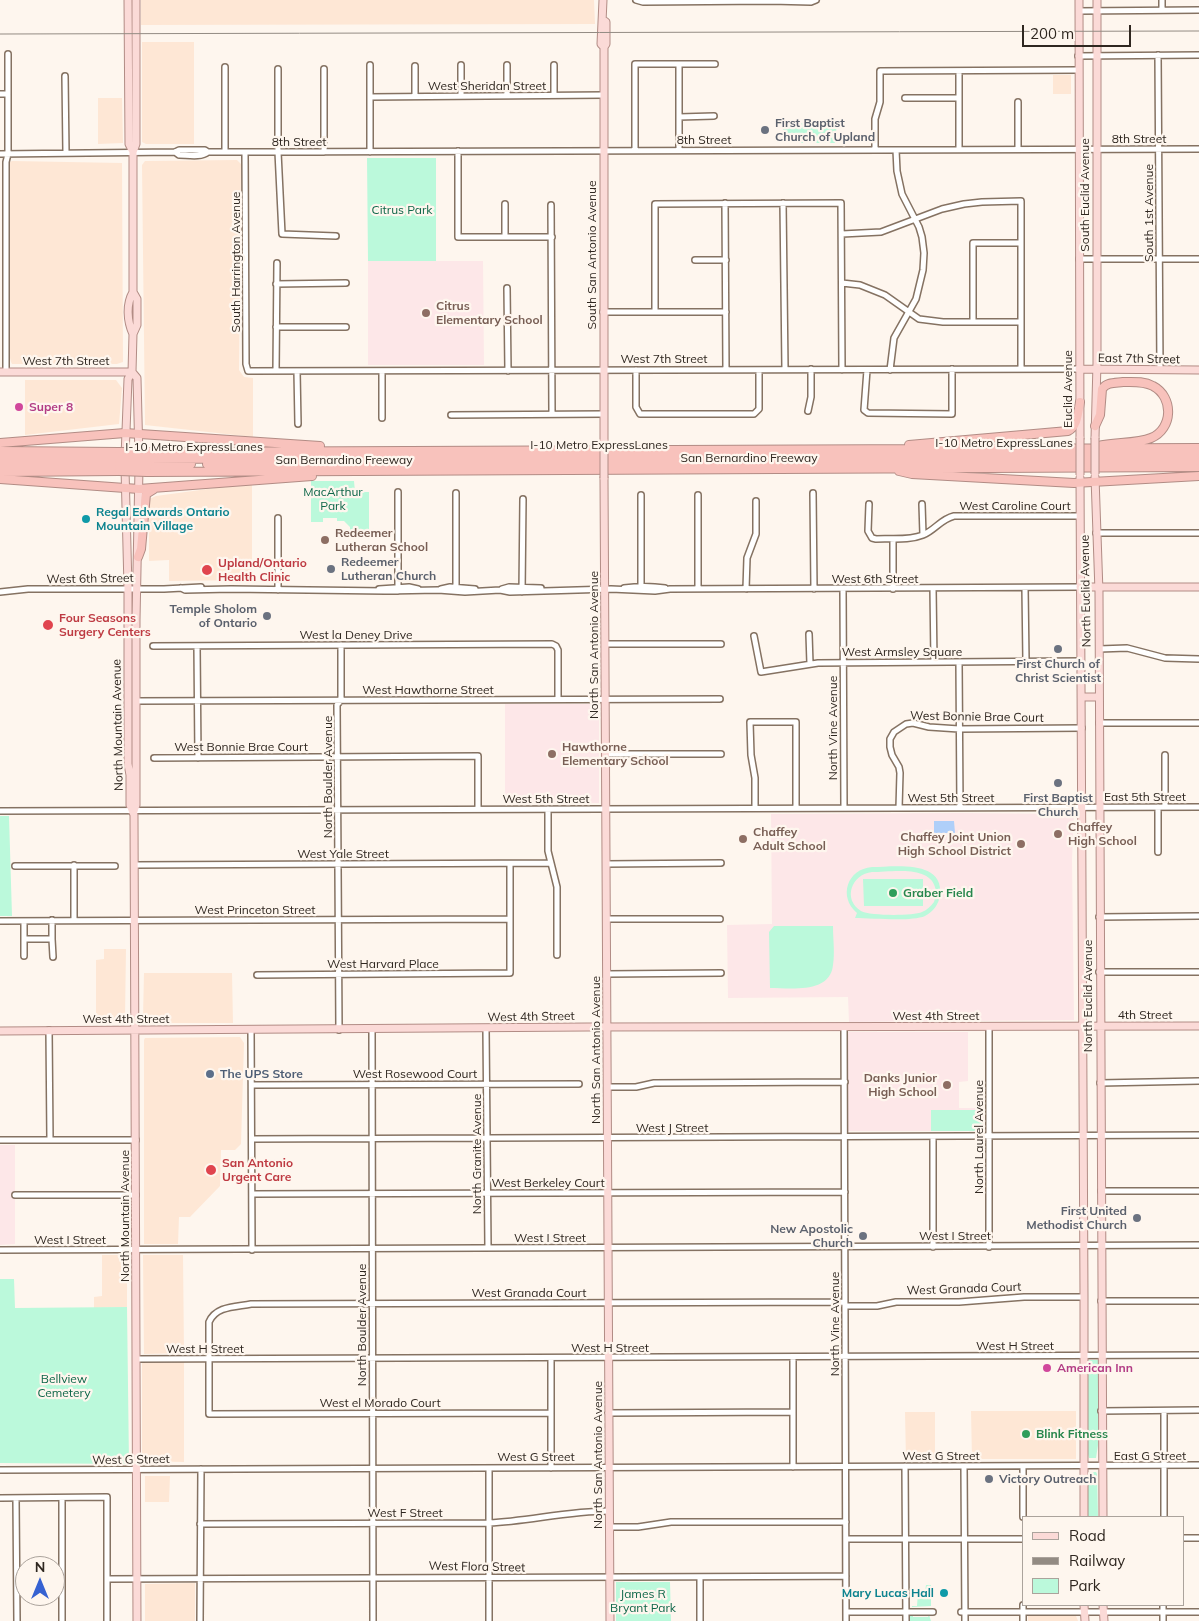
<!DOCTYPE html>
<style>
body{margin:0}
#map{position:relative;width:1199px;height:1621px;overflow:hidden;background:#fef6ee;font-family:Mulish,sans-serif}
canvas{display:block}
.legend{position:absolute;left:1022px;top:1516px;width:162px;height:90px;box-sizing:border-box;background:#fef6ee;border:1px solid #aba39c;margin:0;padding:6px 9px;list-style:none;font-size:15px;color:#2f2720}
.legend li{display:flex;align-items:center;gap:10px;height:25px}
.legend b{width:25px;border:1px solid #aba39c}
.north{position:absolute;left:15px;top:1556px;width:50px;height:50px;box-sizing:border-box;background:#fef6ee;border:1px solid #aba39c;border-radius:50%;rotate:0deg;font-size:14px;font-weight:700;line-height:20px;text-align:center;color:#2f2720}
.north::after{content:'';display:block;margin:auto;width:18px;height:22px;background:#3662d2;clip-path:polygon(50% 0,100% 100%,50% 72%,0 100%)}
.scale{position:absolute;left:1022px;top:25px;width:109px;height:22px;box-sizing:border-box;border:2px solid #2f2720;border-top:0;padding-left:6px;font-size:15px;line-height:18px;white-space:nowrap;color:#2f2720;-webkit-text-stroke:4px #fef6ee;paint-order:stroke}
</style>
<div id="map">
<canvas width="1199" height="1621"></canvas>
<ul class="legend">
<li><b style="height:6px;background:#fbdad7"></b>Road</li>
<li><b style="height:6px;background:#938b83"></b>Railway</li>
<li><b style="height:14px;background:#bbf9db"></b>Park</li>
</ul>
<div class="north">N</div>
<div class="scale">200 m</div>
</div>
<script>
const ctx = document.querySelector('canvas').getContext('2d');
ctx.lineJoin = 'round';
function paint(path, color) { ctx.fillStyle = color; ctx.fill(path, 'evenodd'); }
function stroke(path, color, width, dash) { ctx.strokeStyle = color; ctx.lineWidth = width; ctx.lineCap = dash ? 'butt' : 'round'; ctx.setLineDash(dash || []); ctx.stroke(path); }
function label(font, color, halo, rows, align = 'center') {
  ctx.font = font + ' Mulish,sans-serif'; ctx.lineWidth = 4.5; ctx.setLineDash([]); ctx.textBaseline = 'middle'; ctx.strokeStyle = halo; ctx.fillStyle = color; for (const [text, x, y, turn = 0] of rows) {
    ctx.save(); ctx.translate(x, y); ctx.rotate((+turn || 0) * Math.PI / 180); ctx.textAlign = isNaN(turn) ? turn : align; if (halo) ctx.strokeText(text, 0, 0); ctx.fillText(text, 0, 0); ctx.restore();
  }
}
paint(new Path2D(`
 M141 0H594L595 24 141 25Z
 M142 42H194V144H146L142 142Z
 M1053 75H1071V94H1053Z
 M98 98H122L123 143 98 144Z
 M237 160 241 164 239 370 244 377 253 378V437L145 425 142 165 145 161Z
 M12 161 122 163 123 362 117 364H12L11 362 10 358V162Z
 M25 380H116L122 388 119 424 25 435Z
 M252 483V580L169 581V560L149 561V499L156 496Z
 M104 949H126L125 1018 122 1022 96 1023V960L104 959Z
 M144 973H232L233 1023H147L143 1018Z
 M240 1037 244 1043 241 1144 235 1150H221L220 1186 190 1217H179L178 1244H144V1040L145 1038Z
 M102 1255H127V1307L94 1308V1297L102 1296Z
 M143 1255H183L184 1353 144 1354Z
 M184 1362V1462L142 1461V1363Z
 M971 1411H1076V1459H972Z
 M905 1412H935V1459L906 1460Z
 M145 1476H170L169 1502H145Z
 M195 1583V1621H145V1584Z
 M1028 1616H1076L1078 1621H1028Z`), '#fee7d5');
paint(new Path2D(`
 M368 261H483L484 365H368Z
 M505 704H599V803H505Z
 M959 813 1074 814 1072 860 1074 1020 849 1022 848 997 728 998 727 925 772 924 771 814Z
 M848 1032H968V1081L959 1082V1108H984V1131H848Z
 M0 1145H15V1244L0 1245Z`), '#fde7e8');
paint(new Path2D(`
 M783 123H837L835 143H783Z
 M367 158H436V261H368Z
 M311 481H354L355 492H369V532H350V527L344 521H337V518H323V522H311Z
 M0 816H9L12 916H0Z
 M872 867C894 867 944 859 940 895 939 904 933 912 925 916 911 922 872 918 855 918L857 913C838 897 847 869 872 867ZM872 872C890 872 929 865 935 887 936 892 936 897 934 902 931 906 927 910 922 912 913 916 870 916 861 911 842 899 852 874 872 872Z
 M923 879V906H864L863 879Z
 M774 926H833C833 939 835 953 833 965 830 994 791 988 770 988L769 932Z
 M931 1110H983V1131H931Z
 M0 1279H14L15 1308 127 1307 129 1464 0 1463Z
 M1087 1360H1098V1445L1096 1458H1089L1088 1454Z
 M1089 1472H1096L1097 1474 1098 1517H1087V1480Z
 M616 1582H670L671 1621H616Z
 M926 1585H931V1606L912 1607V1606H917L918 1592H925Z
 M910 1614H913V1617H928L929 1615 931 1621H908V1616Z`), '#bbf9db');
paint(new Path2D(`
 M934 821H954L955 833H934Z`), '#afcff9');
const minor = new Path2D(`
 M636 0 643 2 771 1 811 2 816 0
 M1162 10V0
 M1079 11 1199 10
 M1158 55 1160 370
 M1078 56 1199 55
 M679 64V150
 M370 65V152
 M461 65V96
 M507 65V96
 M554 65V95
 M415 66V96
 M225 67V152
 M278 69V152L282 234 336 236
 M324 69V152
 M959 71V149
 M65 76 66 153
 M0 94H8
 M370 97 604 95
 M905 98H959
 M1018 102V149
 M679 117 714 116
 M635 150V64H715
 M875 150V119L880 102V71L1078 70
 M458 151V237H552
 M175 152 179 155C187 155 201 158 208 152
 M245 152 246 364 248 371 1079 369
 M0 154 175 152 179 150H205L208 152H245L1199 149
 M725 203 726 370
 M783 203 785 369
 M505 204V237
 M551 205 552 414
 M842 234 881 232 942 209 964 204 982 202 1021 201V369
 M1079 259H1199
 M695 260H726
 M842 283 860 285 885 295 919 319 943 322H1021
 M276 284 346 283
 M507 288 508 371
 M603 312H726
 M655 312V204L841 203 842 370
 M973 322V243H1021
 M276 327H346
 M636 370V407L640 414H754L759 409V370
 M867 370 864 410 868 413 952 414V369
 M890 370 894 338 916 299 923 270 924 253 922 237 919 227 902 194 897 171 896 150
 M276 371 277 263
 M297 371 298 424
 M6 372V162L8 154V54
 M382 372V418
 M808 411 811 397V369
 M451 415 604 414
 M813 493 814 589
 M698 495V589
 M869 504 868 531 872 538 876 539C891 538 908 541 923 535 935 530 941 519 954 516H1080
 M922 504 923 535
 M278 518V590
 M1096 533H1199
 M456 587V493
 M181 588 185 590 231 589 385 591 438 590 465 592 500 590 510 592 611 589 655 591 670 589 1080 587
 M624 588C637 586 652 586 665 588
 M933 588 934 662
 M1025 588 1026 661
 M379 589 409 587 418 589
 M441 589 450 587 475 589
 M502 589 509 587 541 588
 M746 589 747 558 756 534V501
 M843 589 844 808
 M893 589V539
 M641 590V495
 M398 591V492
 M0 592 28 589H164L201 587
 M522 592 523 499
 M809 634 810 664
 M754 636 761 672 818 663 1081 661
 M605 644H721
 M153 646 552 644 556 646 558 650V699
 M197 646 198 758
 M1099 649 1127 648 1165 658 1199 659
 M959 662 960 808
 M136 701 720 699
 M1099 723H1199
 M606 754H721
 M1165 755V807
 M154 758 478 756V809
 M1158 807V852
 M755 808V778L751 755 750 722H796V808
 M899 808 900 773 899 767 892 755 890 747V739L894 732 906 724 913 723 929 727 959 729 1082 728
 M548 809V851L557 887V955
 M0 811 1199 807
 M606 864 721 863
 M135 865 551 863
 M15 866H115
 M1099 917 1199 916
 M607 919H720
 M74 920V865
 M0 921 509 919
 M25 939H52V920
 M52 939 53 957
 M24 956V921
 M1099 972H1199
 M607 974 721 973
 M257 975 510 973V864
 M844 1027 846 1621
 M989 1027V1247
 M372 1029 373 1621
 M486 1029 488 1248
 M49 1030 50 1140
 M251 1030 252 1250
 M339 1030 337 705 341 700V645
 M1100 1083 1199 1081
 M252 1085 579 1084
 M607 1087H636L654 1083 845 1082
 M933 1137V1247
 M252 1139 1199 1135
 M0 1140H136
 M1101 1191H1199
 M252 1194 845 1192
 M15 1195H136
 M0 1250 1199 1245
 M1101 1301H1199
 M845 1306H877L896 1302H959L1024 1297H1084
 M793 1357V1467
 M136 1359 1199 1355
 M1101 1411 1199 1410
 M1164 1411V1517
 M551 1413 209 1414V1322C216 1306 235 1307 251 1304L845 1302
 M608 1413 793 1412
 M905 1466 906 1621
 M964 1466 965 1621
 M1023 1466V1517
 M489 1468V1621
 M551 1468V1358
 M0 1470 1199 1465
 M0 1498 107 1497V1621
 M62 1498V1621
 M16 1499 17 1621
 M200 1524 489 1523C529 1521 568 1511 609 1511
 M609 1527H638L671 1522H846
 M1183 1538H1199
 M846 1539H1023
 M700 1577V1621
 M107 1579C354 1576 600 1578 846 1576
 M1023 1605V1621
 M1163 1605V1621
 M846 1612H933
 M961 1612H1199
 M200 1621 201 1469`);
const major = new Path2D(`
 M128 0 129 144 133 152
 M603 0 601 44 604 47
 M1079 0 1080 438
 M603 20 606 22V44L604 47V441
 M133 334C127 321 126 304 133 292
 M1079 369 1199 370
 M0 372H132
 M132 372 137 378 139 457
 M1095 438 1097 363V0
 M125 457 128 379 132 372 133 334 137 325V299L133 292V152L136 144V0
 M125 468 128 588V764L130 775V805L134 815 137 1621
 M1095 477 1099 592 1103 1517
 M604 478 610 1621
 M1080 478 1084 1297V1517
 M1080 587H1199
 M1081 697H1099
 M134 811 136 805V620L139 468
 M0 1031 588 1027 1199 1026
 M1084 1605 1085 1621
 M1103 1605 1104 1621`);
const highway = new Path2D(`
 M1095 426 1100 415 1102 389C1107 382 1115 383 1123 382 1133 382 1144 381 1153 386 1174 397 1173 429 1151 438 1137 444 1114 442 1098 446
 M0 443 125 433 320 446
 M909 445 1068 431C1078 426 1078 412 1080 402
 M0 451 119 452
 M146 452 1199 448
 M0 458 119 459
 M147 459 1199 454
 M207 464 1199 461
 M0 465H119
 M148 465 191 464
 M899 471 912 474 1074 483 1199 476
 M0 472 119 471
 M147 472 1199 467
 M0 479 139 489 312 476
 M138 557 141 549 146 494 154 489`);
stroke(minor, '#857262', 8);
stroke(major, '#b28c85', 9);
stroke(highway, '#b28c85', 10);
stroke(minor, '#fff', 5);
stroke(major, '#fbdad7', 7);
stroke(highway, '#f8c2bc', 8);
stroke(new Path2D(`
 M0 34 1199 31`), '#938b83', 1);
const majorBridge = new Path2D(`
 M604 441V478
 M1095 474V438
 M1080 475V438`);
const highwayBridge = new Path2D(`
 M119 452H146
 M119 459H147
 M119 465H148
 M119 471 147 472`);
stroke(majorBridge, '#b28c85', 9, []);
stroke(highwayBridge, '#b28c85', 10, []);
stroke(majorBridge, '#fbdad7', 7);
stroke(highwayBridge, '#f8c2bc', 8);
for (const [x, y, r, color] of [
 [765,130,5,"#6b7280"],
 [426,313,5,"#8d6e63"],
 [19,407,5,"#d1479c"],
 [86,519,5,"#0f9aa8"],
 [325,540,5,"#8d6e63"],
 [331,569,5,"#6b7280"],
 [207,570,6,"#e0444e"],
 [267,616,5,"#6b7280"],
 [48,625,6,"#e0444e"],
 [1058,649,5,"#6b7280"],
 [552,754,5,"#8d6e63"],
 [1058,783,5,"#6b7280"],
 [1058,834,5,"#8d6e63"],
 [743,839,5,"#8d6e63"],
 [1021,844,5,"#8d6e63"],
 [893,893,5,"#2e9e5b"],
 [210,1074,5,"#5c6f8a"],
 [947,1085,5,"#8d6e63"],
 [211,1170,6,"#e0444e"],
 [1137,1218,5,"#6b7280"],
 [863,1236,5,"#6b7280"],
 [1047,1368,5,"#d1479c"],
 [1026,1434,5,"#2e9e5b"],
 [989,1479,5,"#6b7280"],
 [944,1593,5,"#0f9aa8"]
]) { const dot = new Path2D(); dot.arc(x, y, r, 0, 2 * Math.PI); ctx.fillStyle = color; ctx.fill(dot); stroke(dot, '#fef6ee', 2); }
label('12px', '#2f2720', '#fef6ee', [
 ["West Sheridan Street",487,86],
 ["8th Street",1139,139],
 ["8th Street",704,140],
 ["8th Street",299,142],
 ["South Euclid Avenue",1085,195,-90],
 ["South 1st Avenue",1149,213,-90],
 ["South San Antonio Avenue",592,255,-90],
 ["South Harrington Avenue",236,262,-90],
 ["West 7th Street",664,359],
 ["East 7th Street",1139,359,1],
 ["West 7th Street",66,361],
 ["Euclid Avenue",1068,389,-90],
 ["I-10 Metro ExpressLanes",1004,443],
 ["I-10 Metro ExpressLanes",599,445],
 ["I-10 Metro ExpressLanes",194,447],
 ["San Bernardino Freeway",749,458],
 ["San Bernardino Freeway",344,460],
 ["West Caroline Court",1015,506],
 ["West 6th Street",90,579,-1],
 ["West 6th Street",875,579],
 ["North Euclid Avenue",1086,591,-91],
 ["West la Deney Drive",356,635],
 ["North San Antonio Avenue",594,645,-90],
 ["West Armsley Square",902,652],
 ["West Hawthorne Street",428,690],
 ["West Bonnie Brae Court",977,717,1],
 ["North Mountain Avenue",118,725,-91],
 ["North Vine Avenue",833,728,-90],
 ["West Bonnie Brae Court",241,747],
 ["North Boulder Avenue",328,777,-90],
 ["East 5th Street",1145,797],
 ["West 5th Street",951,798],
 ["West 5th Street",546,799],
 ["West Yale Street",343,854],
 ["West Princeton Street",255,910],
 ["West Harvard Place",383,964],
 ["North Euclid Avenue",1088,996,-90],
 ["4th Street",1145,1015],
 ["West 4th Street",936,1016],
 ["West 4th Street",531,1017,-1],
 ["West 4th Street",126,1019],
 ["North San Antonio Avenue",596,1050,-90],
 ["West Rosewood Court",415,1074],
 ["West J Street",672,1128],
 ["North Laurel Avenue",979,1137,-90],
 ["North Granite Avenue",477,1154,-90],
 ["West Berkeley Court",548,1183],
 ["North Mountain Avenue",125,1216,-90],
 ["West I Street",955,1236],
 ["West I Street",550,1238],
 ["West I Street",70,1240],
 ["West Granada Court",964,1289,-2],
 ["West Granada Court",529,1293],
 ["North Vine Avenue",835,1324,-90],
 ["North Boulder Avenue",362,1325,-90],
 ["West H Street",1015,1346],
 ["West H Street",610,1348],
 ["West H Street",205,1349],
 ["West el Morado Court",380,1403],
 ["North San Antonio Avenue",598,1455,-90],
 ["West G Street",941,1456],
 ["East G Street",1150,1456],
 ["West G Street",536,1457],
 ["West G Street",131,1460,-1],
 ["West F Street",405,1513],
 ["West Flora Street",477,1567,1]
]);
label('bold 12px', '#5b616d', '#fef6ee', [
 ["First Baptist",775,123],
 ["Church of Upland",775,137],
 ["Redeemer",341,562],
 ["Lutheran Church",341,576],
 ["Temple Sholom",257,609,"right"],
 ["of Ontario",257,623,"right"],
 ["First Church of",1058,664,"center"],
 ["Christ Scientist",1058,678,"center"],
 ["First Baptist",1058,798,"center"],
 ["Church",1058,812,"center"],
 ["First United",1127,1211,"right"],
 ["Methodist Church",1127,1225,"right"],
 ["New Apostolic",853,1229,"right"],
 ["Church",853,1243,"right"],
 ["Victory Outreach",999,1479]
], 'left');
label('12px', '#0d6648', '#fef6ee', [
 ["Citrus Park",402,210],
 ["MacArthur",333,492],
 ["Park",333,506],
 ["Bellview",64,1379],
 ["Cemetery",64,1393],
 ["James R",643,1594],
 ["Bryant Park",643,1608]
]);
label('bold 12px', '#785e54', '#fef6ee', [
 ["Citrus",436,306],
 ["Elementary School",436,320],
 ["Redeemer",335,533],
 ["Lutheran School",335,547],
 ["Hawthorne",562,747],
 ["Elementary School",562,761],
 ["Chaffey",1068,827],
 ["High School",1068,841],
 ["Chaffey",753,832],
 ["Adult School",753,846],
 ["Chaffey Joint Union",1011,837,"right"],
 ["High School District",1011,851,"right"],
 ["Danks Junior",937,1078,"right"],
 ["High School",937,1092,"right"]
], 'left');
label('bold 12px', '#b23c85', '#fef6ee', [
 ["Super 8",29,407],
 ["American Inn",1057,1368]
], 'left');
label('bold 12px', '#0d838f', '#fef6ee', [
 ["Regal Edwards Ontario",96,512],
 ["Mountain Village",96,526],
 ["Mary Lucas Hall",934,1593,"right"]
], 'left');
label('bold 12px', '#be3a42', '#fef6ee', [
 ["Upland/Ontario",218,563],
 ["Health Clinic",218,577],
 ["Four Seasons",59,618],
 ["Surgery Centers",59,632],
 ["San Antonio",222,1163],
 ["Urgent Care",222,1177]
], 'left');
label('bold 12px', '#27864d', '#fef6ee', [
 ["Graber Field",903,893],
 ["Blink Fitness",1036,1434]
], 'left');
label('bold 12px', '#4e5e75', '#fef6ee', [
 ["The UPS Store",220,1074]
], 'left');
</script>
